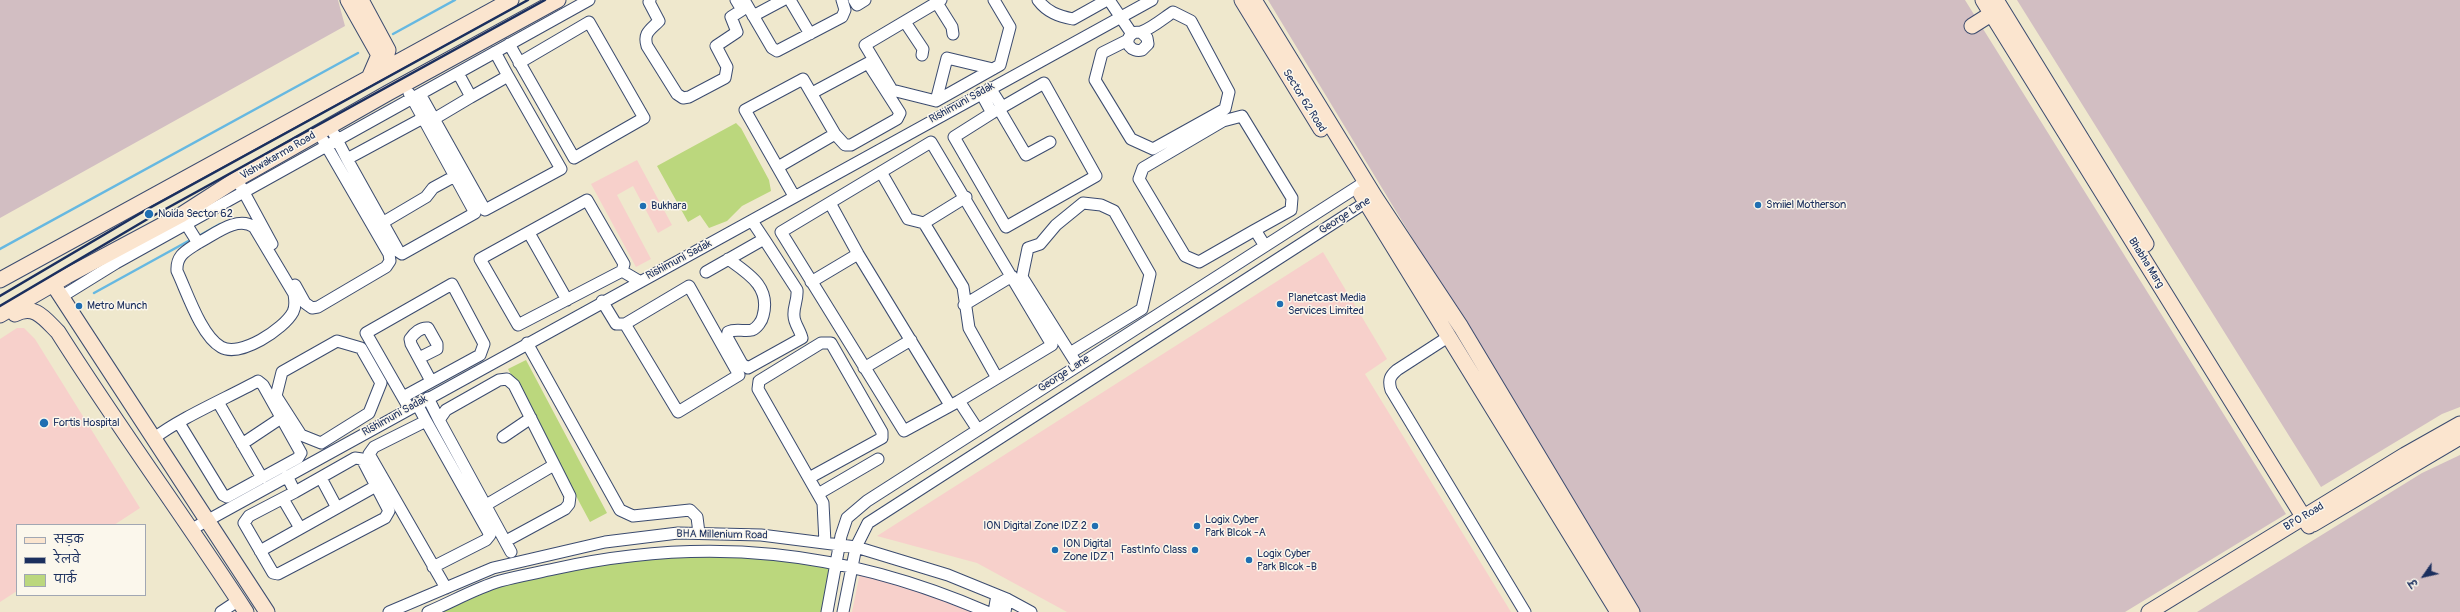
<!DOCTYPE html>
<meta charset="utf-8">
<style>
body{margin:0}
#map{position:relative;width:2460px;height:612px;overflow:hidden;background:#efe8cd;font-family:Pangolin,"Playpen Sans Deva",sans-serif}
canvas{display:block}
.legend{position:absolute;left:16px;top:524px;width:130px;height:72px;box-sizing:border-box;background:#fbf7ec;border:1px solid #a1a7b3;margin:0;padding:5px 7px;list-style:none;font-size:12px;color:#1b2f5e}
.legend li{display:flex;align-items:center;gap:8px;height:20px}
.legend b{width:20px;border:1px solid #a1a7b3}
.north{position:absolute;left:2404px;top:556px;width:40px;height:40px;-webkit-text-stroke:3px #fbf7ec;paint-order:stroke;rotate:236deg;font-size:11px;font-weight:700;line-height:16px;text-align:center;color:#1b2f5e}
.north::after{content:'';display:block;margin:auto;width:14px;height:18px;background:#1b2f5e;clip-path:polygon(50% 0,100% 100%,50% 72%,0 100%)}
</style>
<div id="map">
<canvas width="2460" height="612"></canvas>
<ul class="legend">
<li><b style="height:5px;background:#fbe5cf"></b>सड़क</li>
<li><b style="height:5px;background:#1b2f5e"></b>रेलवे</li>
<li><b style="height:11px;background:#bbd77d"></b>पार्क</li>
</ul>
<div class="north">उ</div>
</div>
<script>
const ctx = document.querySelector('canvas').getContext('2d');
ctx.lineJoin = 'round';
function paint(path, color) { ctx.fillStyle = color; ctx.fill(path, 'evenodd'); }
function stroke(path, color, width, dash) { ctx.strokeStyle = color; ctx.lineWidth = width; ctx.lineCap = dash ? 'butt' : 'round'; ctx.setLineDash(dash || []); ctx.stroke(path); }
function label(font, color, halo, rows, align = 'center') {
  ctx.font = font + ' Pangolin,sans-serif'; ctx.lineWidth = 3; ctx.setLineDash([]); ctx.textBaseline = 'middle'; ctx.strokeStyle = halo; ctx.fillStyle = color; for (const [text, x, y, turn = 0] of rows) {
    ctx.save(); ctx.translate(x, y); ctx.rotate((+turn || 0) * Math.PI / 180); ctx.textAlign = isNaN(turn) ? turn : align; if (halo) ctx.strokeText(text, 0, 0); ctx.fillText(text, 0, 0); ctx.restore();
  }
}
paint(new Path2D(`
 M637 160 672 225 658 233 633 186 617 195 651 259 636 267 591 184Z
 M1323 252 1387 359 1365 374 1511 612H1067L977 563 877 536Z
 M17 328H24L35 339 140 508 114 525H17V591L0 602V339Z
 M861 568 987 612H852Z`), '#f7d0cb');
paint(new Path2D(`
 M0 0H338L345 26 0 218Z
 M1268 0H1965L2286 514 2125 612H1639Z
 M2017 0H2460V407L2442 414 2321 487Z
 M2460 455V612H2197L2422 473Z`), '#d2bec2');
paint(new Path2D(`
 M736 123 741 128 769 180 771 191 742 206 727 221 709 228 700 215 688 222 657 166Z
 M526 360 607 513 590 522 508 369Z
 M670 552 837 564 827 612H428L511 578Z`), '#bbd77d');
stroke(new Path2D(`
 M393 34 455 0
 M197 237 220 224
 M0 249 358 53
 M94 293 192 239`), '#66b8e1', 2.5);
const street = new Path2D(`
 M650 0 649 2 659 21C650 30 643 33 647 46L677 94 683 98 689 97 725 78 727 67 716 46 737 32 731 17 742 10 736 0
 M744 0 772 48 777 51 842 17 845 10 842 0
 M790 0 810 34
 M854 0 857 5 865 0
 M941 0 865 45 892 90 936 101 1000 65 1010 27 994 0
 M1038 0C1047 12 1058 16 1073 19L1107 0
 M1109 0 1132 34
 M937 3 952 27 953 34
 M753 16 783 0
 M905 22 923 49 922 55
 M1128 40 1102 53 1095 80 1131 139 1153 149 1225 109 1229 92 1191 21 1173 12C1164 18 1151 29 1141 32 1137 33 1135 31 1132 34 1122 42 1132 53 1142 50L1148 44 1147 38 1141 32
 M509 44 574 158 644 118 589 22 519 63
 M495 52 508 76
 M458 73 471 97 434 119 485 210 561 169 508 76 471 97
 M990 88 1002 107
 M409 93 412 98 475 213 402 254 399 252 347 159 423 118
 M812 93 868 63 900 113 897 119 851 145H845L835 134
 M981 93 992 113 1044 83 1096 176 1006 227 954 137 992 113
 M420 94 434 119
 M936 101 947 58 993 69
 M999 109 1026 155 1050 142
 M334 134 347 159
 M778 167 835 134 803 79 745 110 794 196
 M881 172 908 219 924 223 963 287 969 328 997 378
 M240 185 272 244
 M830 203 858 254 950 405
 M183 219 198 243C186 251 176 255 177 271 187 292 201 336 221 347 240 358 284 329 293 312 296 306 295 300 294 294L254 227C237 215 214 235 198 243
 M382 223 426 197 433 188 455 176
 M924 223 966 197
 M1255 230 1291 210 1292 198 1242 116 1223 121 1143 168 1139 179 1185 256 1199 262 1255 230 1265 246
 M529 233 567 300
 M728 259C749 274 771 287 763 316 762 321 757 328 752 330 744 332 736 328 728 332L727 337 742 364 748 368 802 338C800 330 794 323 794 316 793 307 798 300 797 290L764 239
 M622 271 624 264 587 200 480 259 518 325 622 271 639 281
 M706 272 764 239 752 221
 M811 282 858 254
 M295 285 305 303 312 308 318 307 386 267 390 261 389 254 323 140
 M61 297 116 263 589 0
 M602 301 616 324H625L678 412 739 375 689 286 625 324
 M964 305 1012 276
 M1448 337 1397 370C1390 376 1388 380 1391 390L1525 612
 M337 341 361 348 381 383 369 413 321 443 301 435 276 396 282 372Z
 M527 343 620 510 633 516 690 510 697 517 699 533
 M1070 353 1142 309 1150 274 1114 211 1101 205 1083 203 1056 225 1040 244 1028 248 1022 277 1078 366
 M419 358 437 349V344L428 328C421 327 414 333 410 339L411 344 431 381
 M864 368 911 340
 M403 397 480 355 484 344 452 284 366 333 409 408
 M428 398 439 420
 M959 401 1052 345 931 142 781 232 904 431 959 401 978 430
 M218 402 262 478
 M417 404 426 421 374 447 369 454 446 588
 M426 421 490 535 486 540 433 567
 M503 437 531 418
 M153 439C180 418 227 398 258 381L263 385 301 453 298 458 227 497 223 495 179 423
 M242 444 281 418
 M287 476 295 492 249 516 244 523 273 573 278 574 385 518 389 511 362 459 355 458 295 492
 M321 478 337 508
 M809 478 882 438V432L831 343H821L759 381 758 389 823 503 825 543
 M818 494 878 459
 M283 499 300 528
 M486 505 554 465
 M192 529 1152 0
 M506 541 565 509 569 504 570 496 514 385 507 379 499 380 446 410 439 420 511 552
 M260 551 376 486
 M221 612 239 600
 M389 612 493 568 605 542 678 533 761 535 856 547 948 575 1007 599 1031 612
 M428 612C452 602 476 588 500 581 518 576 536 573 554 569 706 535 844 550 987 612
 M827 612 841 536 847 518 867 501 1365 182
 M843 612 856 547 868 523 1371 199
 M994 612 997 595
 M1005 612 1007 599`);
const secondary = new Path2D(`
 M348 0 379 55 369 78
 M361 0 388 50 383 69
 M1242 0 1321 129
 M1254 0 1375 197 1461 327 1632 612
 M1983 0 2309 526
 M1996 0 2146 244
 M1972 26 1991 14
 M1361 194 1618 612
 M0 280 511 0
 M53 284 267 612
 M15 314C34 303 45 319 58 332 118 427 185 518 246 612
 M0 315 67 276 181 215 237 179 388 93 558 0
 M2313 524 2460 437
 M2149 612 2405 455 2460 424`);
stroke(street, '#3b4b6f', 13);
stroke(secondary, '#3b4b6f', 17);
stroke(street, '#fff', 11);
stroke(secondary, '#fbe5cf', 15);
stroke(new Path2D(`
 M0 296 146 210 528 0
 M0 306 151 217 545 0`), '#1b2f5e', 2.5);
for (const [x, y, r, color] of [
 [1758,205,4,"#1f6fb2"],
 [643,206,4,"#1f6fb2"],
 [149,214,5,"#1f6fb2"],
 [1280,304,4,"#1f6fb2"],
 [79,306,4,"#1f6fb2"],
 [44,423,5,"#1f6fb2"],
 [1095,526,4,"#1f6fb2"],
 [1197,526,4,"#1f6fb2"],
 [1055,550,4,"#1f6fb2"],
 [1195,550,4,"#1f6fb2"],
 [1249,560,4,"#1f6fb2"]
]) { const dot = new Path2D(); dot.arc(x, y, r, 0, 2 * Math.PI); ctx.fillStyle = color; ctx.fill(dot); stroke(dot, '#fbf7ec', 1.5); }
label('11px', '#1b2f5e', '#fbf7ec', [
 ["Sector 62 Road",1304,101,58],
 ["Rishimuni Sadak",962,103,-29],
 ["Vishwakarma Road",278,156,-30],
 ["George Lane",1345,216,-33],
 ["Rishimuni Sadak",679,260,-28],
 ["Bhabha Marg",2146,263,58],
 ["George Lane",1064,374,-33],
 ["Rishimuni Sadak",395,416,-29],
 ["BPO Road",2304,517,-31],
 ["BHA Millenium Road",722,535,1]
]);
label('11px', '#1b2f5e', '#fbf7ec', [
 ["Smiiel Motherson",1766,205],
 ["Bukhara",651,206],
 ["Noida Sector 62",158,214],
 ["Planetcast Media",1288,298],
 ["Services Limited",1288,311],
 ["Metro Munch",87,306],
 ["Fortis Hospital",53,423],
 ["Logix Cyber",1205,520],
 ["Park Blcok -A",1205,533],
 ["ION Digital Zone IDZ 2",1087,526,"right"],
 ["ION Digital",1063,544],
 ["Zone IDZ 1",1063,557],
 ["FastInfo Class",1187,550,"right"],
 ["Logix Cyber",1257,554],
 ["Park Blcok -B",1257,567]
], 'left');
</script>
